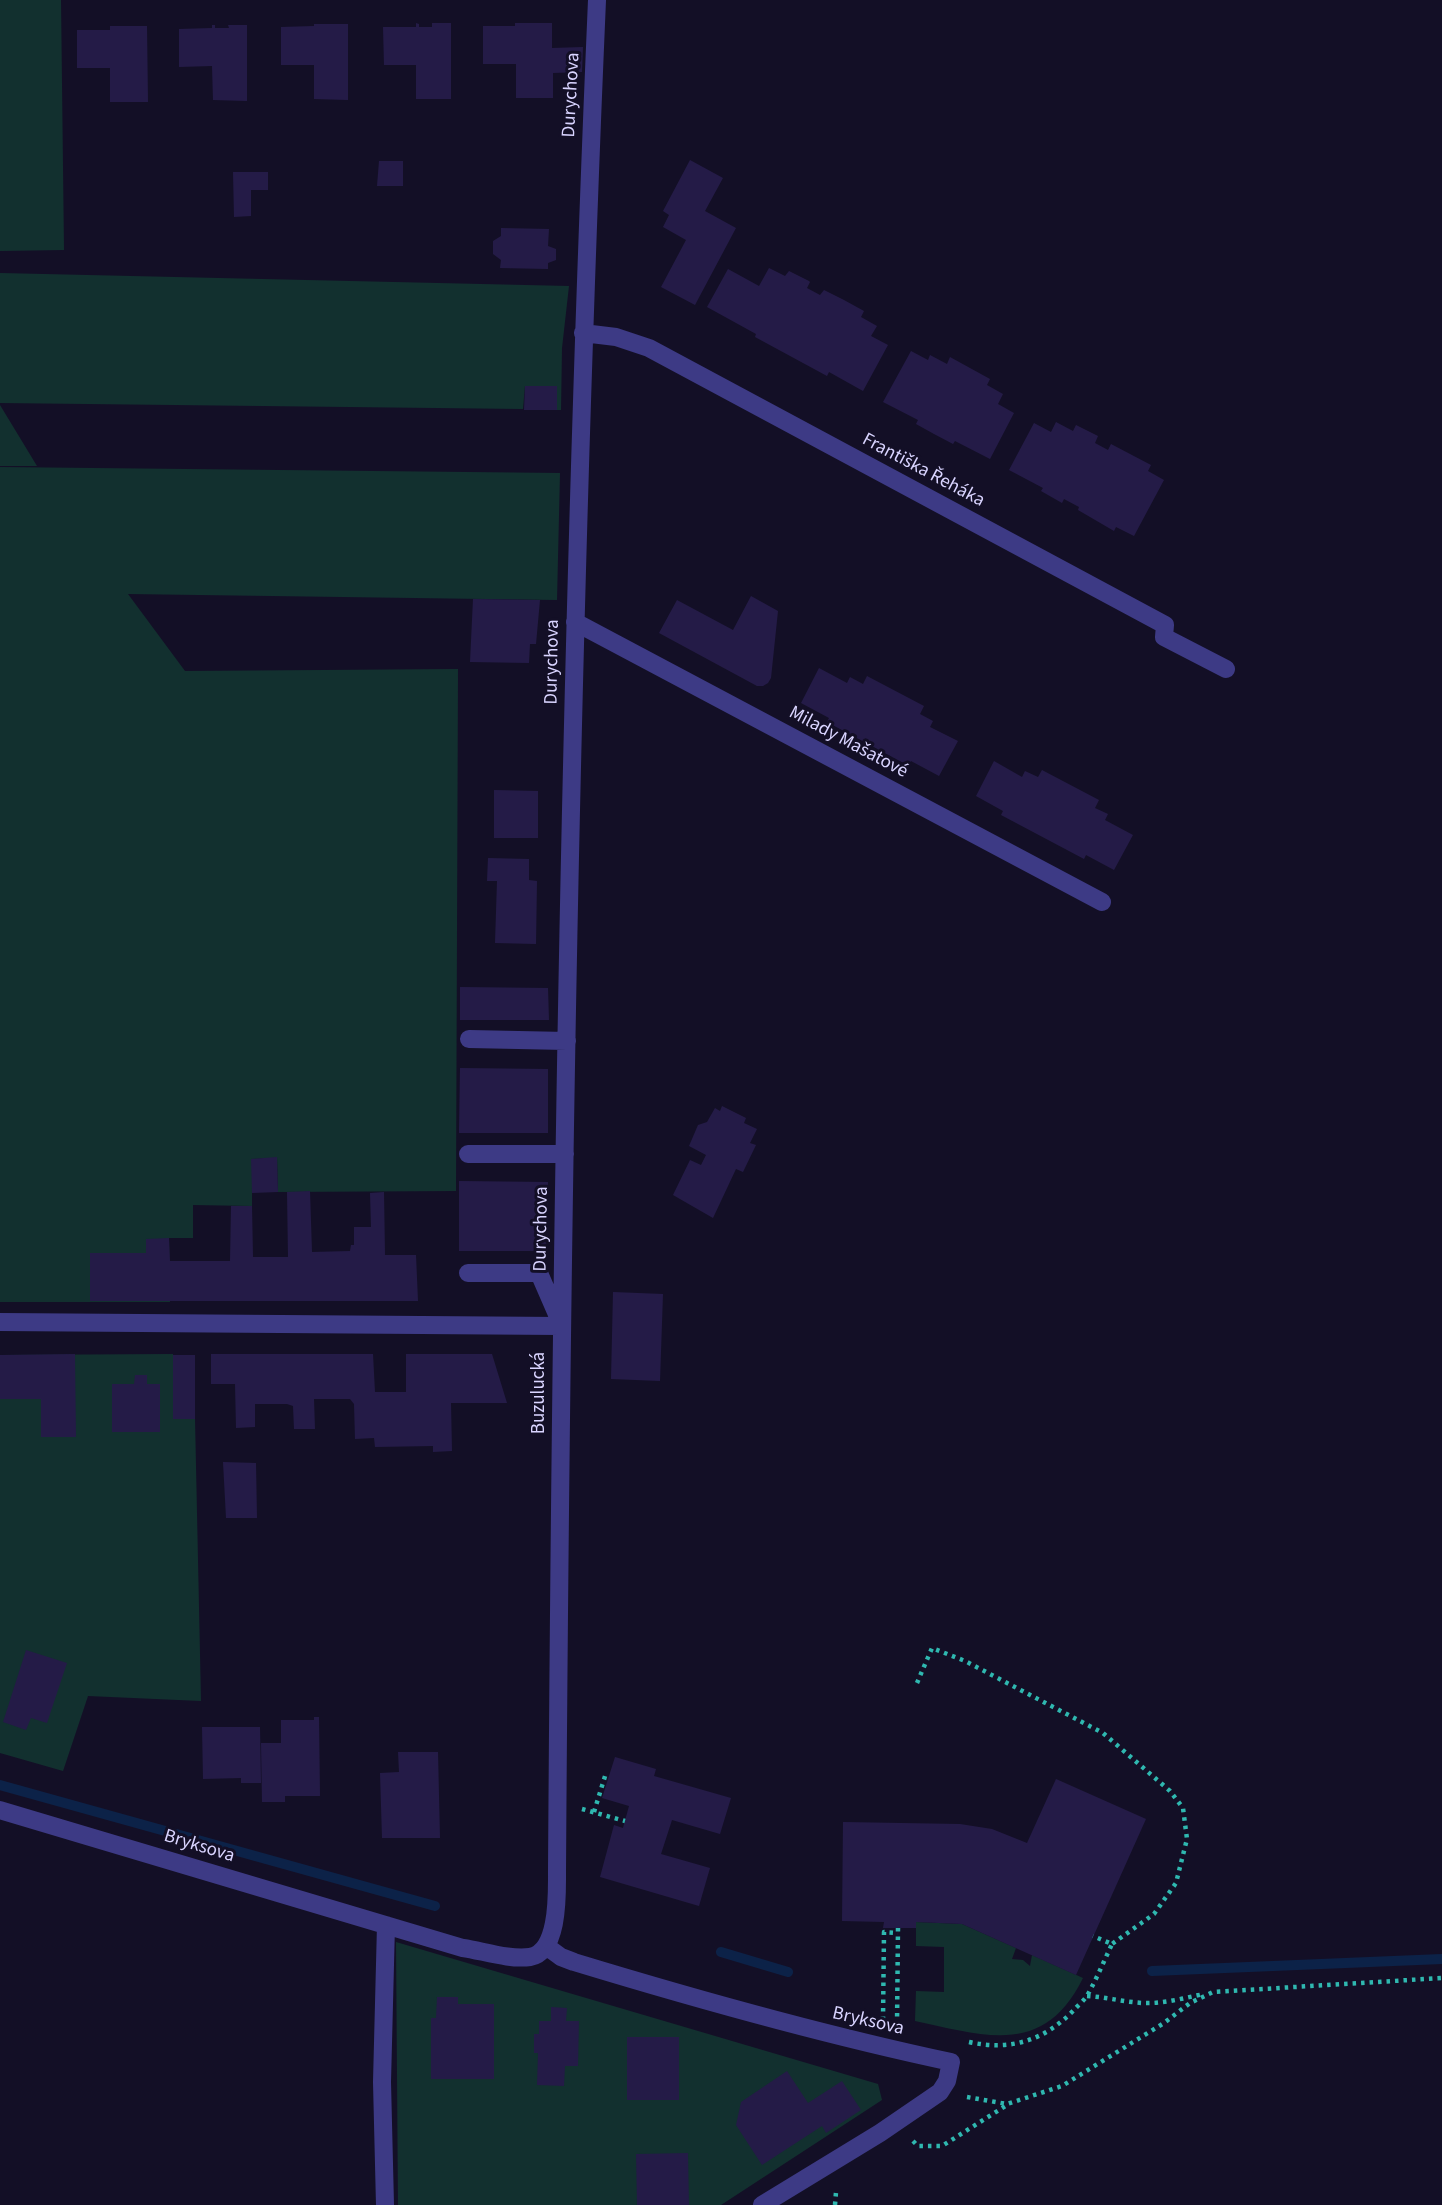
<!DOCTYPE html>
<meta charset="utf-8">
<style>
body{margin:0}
canvas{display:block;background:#130f26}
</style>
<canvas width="1442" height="2205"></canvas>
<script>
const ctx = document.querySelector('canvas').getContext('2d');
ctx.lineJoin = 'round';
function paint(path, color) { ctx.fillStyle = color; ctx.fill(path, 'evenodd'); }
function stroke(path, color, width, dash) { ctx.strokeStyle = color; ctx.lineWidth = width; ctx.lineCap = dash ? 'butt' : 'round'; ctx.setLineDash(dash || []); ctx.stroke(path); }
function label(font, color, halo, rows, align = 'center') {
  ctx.font = font + ' "Source Sans 3",sans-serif'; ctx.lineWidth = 6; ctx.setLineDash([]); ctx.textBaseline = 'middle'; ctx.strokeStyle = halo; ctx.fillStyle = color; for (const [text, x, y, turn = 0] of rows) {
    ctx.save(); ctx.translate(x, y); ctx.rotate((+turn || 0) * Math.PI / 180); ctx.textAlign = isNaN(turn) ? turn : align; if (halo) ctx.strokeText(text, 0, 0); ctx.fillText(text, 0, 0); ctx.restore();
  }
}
paint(new Path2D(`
 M0 0H61L64 250 0 251Z
 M0 273 569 286 562 348 561 410H557L556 386H525L523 409 0 403Z
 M0 405 37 466H0Z
 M0 467 560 473 557 600 128 594 185 671 458 669 456 1191 278 1192 277 1158 252 1159V1206L193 1205V1238H169L170 1302H0Z
 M173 1354 174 1419H195L201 1701 88 1696 63 1771 0 1753V1355Z
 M916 1922 962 1924 1016 1948 1012 1959 1023 1960 1030 1966 1032 1955 1083 1978C1044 2057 986 2036 915 2021L916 1991 944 1992V1947L916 1946Z
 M396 1942 878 2084 882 2100 721 2205H398Z`), '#12302f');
stroke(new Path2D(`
 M0 1785 435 1906
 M721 1952 788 1972
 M1152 1971 1442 1959`), '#0c2248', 10);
paint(new Path2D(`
 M416 23 419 24V27H432V23H451V99H416V65H384L383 27H416Z
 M515 23H552V48L583 47 582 72 553 73V98H516V64H483V26H515Z
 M314 24H348V100L314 99V65H281V27L314 26Z
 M212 25H215V28H229L228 25H247V101L213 100 212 66 179 67V29L212 28Z
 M110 26H147L148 102H110V68H77V30H110Z
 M690 160 723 178 705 211 736 228 695 305 661 287 686 240 663 227 669 215 663 211Z
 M379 161H403V186H377Z
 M233 172H268V190H251V216L234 217Z
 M501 228 549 229 548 246 556 249V260L548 263V269L500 268 501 260 493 254V241L501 236Z
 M769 268 785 276 789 271 809 281 810 282 807 288 820 295 824 290 844 300 864 311 861 317 877 326 871 336 888 345 863 391 829 372 827 376 755 337 756 334 707 307 728 269 759 286Z
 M911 351 928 360 930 355 947 364 950 357 990 379 987 385 1003 394 998 404 1014 413 990 459 955 441 953 444 934 434 916 424 918 420 883 402Z
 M525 386H557V410H524Z
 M1056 422 1073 431 1076 425 1098 436 1095 443 1108 450 1111 444 1151 465 1148 471 1164 480 1134 536 1116 527 1114 531 1078 510 1079 507 1064 499 1062 503 1041 491 1043 488 1009 470 1034 423 1051 432Z
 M751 596 778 611 771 678 768 683 763 686H757L659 633 677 600 733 630Z
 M473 599 540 600 536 644H530L529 663 470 662Z
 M819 668 847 683 850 677 863 684 867 676 924 706 920 714 933 721 930 727 958 741 939 776 911 761 909 766 827 722 829 718 801 703Z
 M994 761 1022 777 1025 771 1038 777 1042 770 1099 800 1095 808 1108 814 1105 820 1133 835 1114 870 1086 855 1084 859 1001 815 1003 811 976 796Z
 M494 790 538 791V838H494Z
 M488 858 529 859V880L537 881 536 944 495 943 497 881H487Z
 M460 987 548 988 549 1020H460Z
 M460 1068 548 1069V1133H459Z
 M722 1106 746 1118 744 1123 757 1129 750 1143 756 1145 743 1172 736 1169 713 1218 673 1195 690 1160 701 1165 706 1155 689 1146 698 1125 707 1122 715 1108 720 1111Z
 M277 1157 278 1192 252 1193 251 1159Z
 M459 1181 548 1182 547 1251H459Z
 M310 1191 312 1252 350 1251 351 1245H354V1227H371L370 1193 384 1192 385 1255H416L418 1301H90V1253H146V1239L169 1238 170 1261H230L231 1206H252L253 1257H288L287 1192Z
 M613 1292 663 1294 660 1381 611 1379Z
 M75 1354 76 1437H41V1399H0V1355Z
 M211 1354H373L375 1392H406V1354H492L507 1403H451L452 1451 433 1452V1446L375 1447 374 1438 355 1439 354 1404 350 1399H314L315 1429H294L293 1406 287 1404H255V1427L236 1428 235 1384H211Z
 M173 1355H195V1419H173Z
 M135 1375H147V1384H160V1432H112V1384H134Z
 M223 1462 256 1463 257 1518H226Z
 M26 1650 67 1663 47 1723 31 1718 26 1730 3 1722Z
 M314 1717H319L320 1796H285V1802H262L261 1743H281V1720H314Z
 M202 1727H260L261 1783H241V1778L203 1779Z
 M398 1752H438L440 1838H382L380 1773 399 1772Z
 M615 1757 656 1769 654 1776 731 1798 720 1834 672 1820 661 1854 710 1868 699 1906 600 1877 614 1825 623 1828 629 1806 602 1798Z
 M1056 1779 1146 1819 1076 1975 962 1924 916 1922V1928H883L884 1922 842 1921 843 1822 960 1824 992 1829 1027 1843Z
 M437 1997H458V2004H494V2079H431V2018H436Z
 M551 2007 567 2008 566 2021H579L578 2066H565L564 2086 537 2085 538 2053H534V2034H539V2021H551Z
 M627 2037H679V2100H627Z
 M787 2071 808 2103 842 2081 861 2110 826 2133 822 2126 762 2165 736 2125 741 2102Z
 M688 2153 689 2205H637L636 2154Z`), '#241b47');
stroke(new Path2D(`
 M917 1683 932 1648 965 1661 1103 1733 1170 1791 1183 1808 1187 1839 1176 1883 1154 1914 1112 1944
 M582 1809 625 1821
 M594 1812 606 1773
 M1087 1996C1106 1997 1124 2002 1143 2003 1163 2004 1184 1998 1204 1994
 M883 2020 884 1932 898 1933
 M897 2025 898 1928
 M969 2042C1010 2051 1044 2041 1074 2010 1078 2005 1085 2000 1088 1994 1097 1978 1104 1961 1112 1944L1093 1936
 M967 2097 1007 2104 1062 2086 1164 2023 1190 2003 1213 1992 1442 1978
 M913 2141 918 2146H942L1007 2105
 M835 2205 836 2192`), '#2fb8b0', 4.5, [3.5, 5]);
stroke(new Path2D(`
 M583 333 616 337 649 348 1165 625 1164 637 1226 669
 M575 622 1102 902
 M469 1039 567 1041
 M468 1154H565
 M468 1273H539L559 1319
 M0 1322 561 1326
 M0 1810 463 1948C483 1951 510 1960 530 1957 559 1952 557 1894 557 1872 561 1248 570 624 597 0
 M546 1946 561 1957 574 1962C699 2000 824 2035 951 2062L947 2081 940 2092 880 2133 762 2205
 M385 2205 382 2082 386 1925`), '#3d3a85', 18);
label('19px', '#d9d4ff', '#130f26', [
 ["Durychova",572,95,-87],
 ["Františka Řeháka",923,471,28],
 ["Durychova",553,662,-89],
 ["Milady Mašatové",848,743,28],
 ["Durychova",542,1229,-89],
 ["Buzulucká",540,1393,-90],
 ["Bryksova",199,1847,17],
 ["Bryksova",868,2022,13]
]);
</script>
